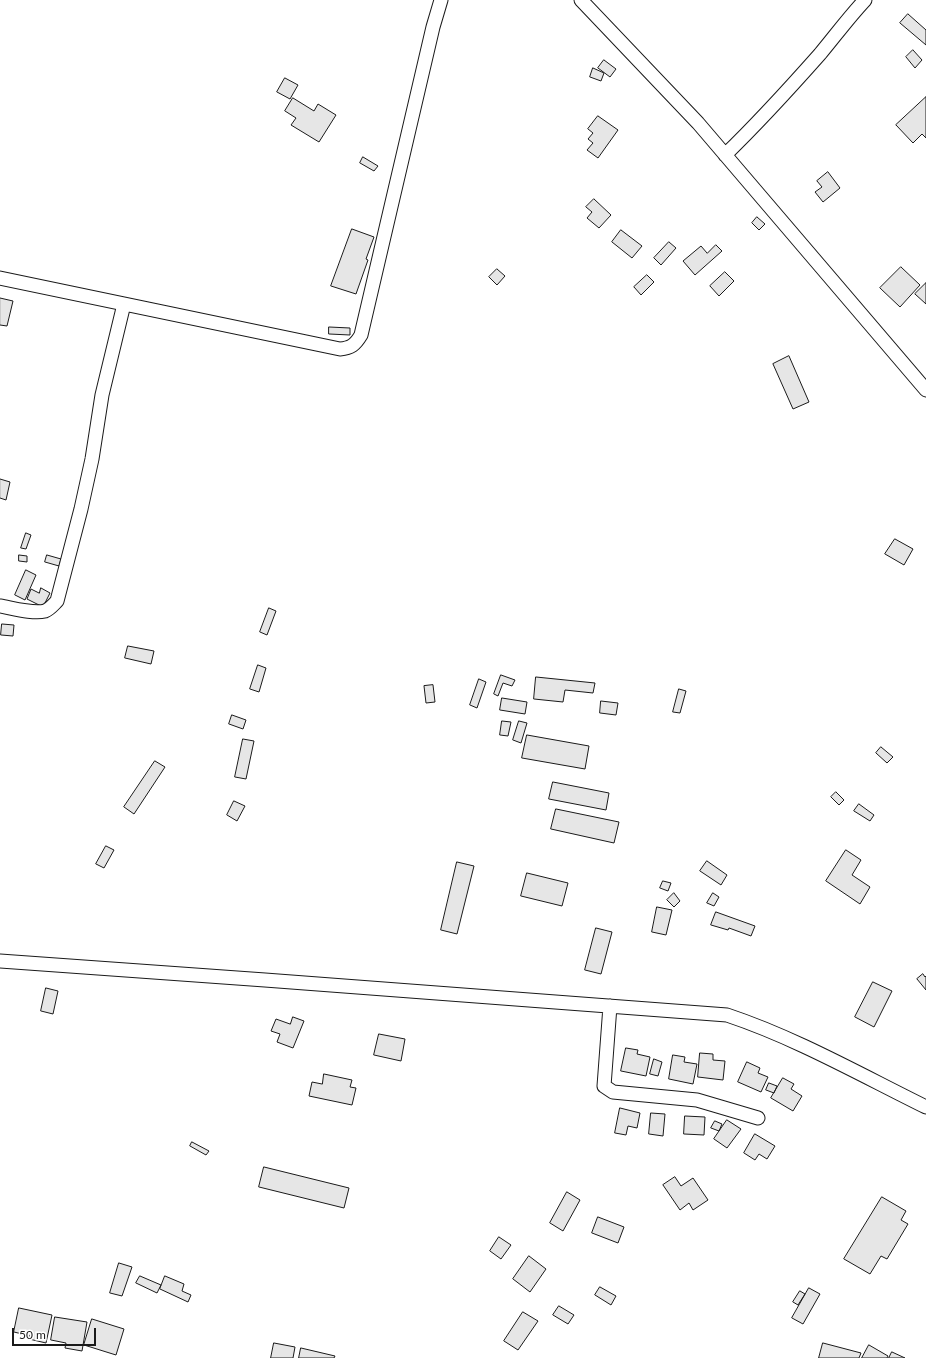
<!DOCTYPE html>
<style>
body{margin:0}
#map{position:relative;width:926px;height:1358px;overflow:hidden;background:#fff;font-family:Lato,sans-serif}
canvas{display:block}
.scale{position:absolute;left:12px;top:1328px;width:84px;height:18px;box-sizing:border-box;border:2px solid #1a1a1a;border-top:0;padding-left:5px;font-size:12px;line-height:14px;white-space:nowrap;color:#1a1a1a;-webkit-text-stroke:3px #fff;paint-order:stroke}
</style>
<div id="map">
<canvas width="926" height="1358"></canvas>
<div class="scale">50 m</div>
</div>
<script>
const ctx = document.querySelector('canvas').getContext('2d');
ctx.lineJoin = 'round';
function paint(path, color) { ctx.fillStyle = color; ctx.fill(path, 'evenodd'); }
function stroke(path, color, width, dash) { ctx.strokeStyle = color; ctx.lineWidth = width; ctx.lineCap = dash ? 'butt' : 'round'; ctx.setLineDash(dash || []); ctx.stroke(path); }
const building = new Path2D(`
 M908 14 926 30V45L900 23Z
 M913 50 922 60 915 68 906 57Z
 M604 60 616 69 610 77 598 68Z
 M593 68 604 73 601 81 590 77Z
 M285 78 298 85 290 99 277 92Z
 M926 97V138L922 134 913 143 896 125Z
 M293 98 314 111 318 104 336 115 319 142 291 125 296 118 285 111Z
 M598 116 618 130 598 158 587 150 593 143 588 139 593 133 588 129Z
 M363 157 378 166 374 171 360 163Z
 M828 172 840 188 823 202 815 192 822 187 817 181Z
 M594 199 611 215 599 228 587 218 592 212 586 207Z
 M757 217 765 224 759 230 752 223Z
 M352 229 374 237 366 259 368 260 356 294 331 286Z
 M621 230 642 246 632 258 612 242Z
 M669 242 676 248 661 265 654 258Z
 M716 245 722 251 695 275 683 261 701 246 707 253Z
 M901 267 920 285 900 307 880 288Z
 M497 269 505 276 497 285 489 277Z
 M725 272 734 281 719 296 710 286Z
 M647 275 654 282 641 295 634 287Z
 M926 283V304L915 294Z
 M0 298 13 301 7 326 0 325Z
 M329 327 350 328V335L329 334Z
 M789 356 809 402 793 409 773 364Z
 M0 479 10 482 6 500 0 498Z
 M26 533 31 535 26 549 21 548Z
 M895 539 913 549 904 565 885 554Z
 M19 555 27 556V562L19 561Z
 M47 555 61 559 59 566 45 562Z
 M26 570 36 575 25 600 15 595Z
 M41 588 50 593 43 607 27 599 31 589 39 593Z
 M269 608 276 611 267 635 260 632Z
 M2 624 14 625 13 636 1 635Z
 M128 646 154 651 151 664 125 658Z
 M258 665 266 668 259 692 250 689Z
 M501 675 515 680 512 686 503 683 498 696 494 694Z
 M536 677 595 683 593 693 565 690 563 702 534 699Z
 M479 679 486 682 477 708 470 705Z
 M433 685 435 702 426 703 424 686Z
 M679 689 686 691 680 713 673 712Z
 M502 698 527 702 525 714 500 710Z
 M601 701 618 703 616 715 600 713Z
 M232 715 246 720 243 729 229 724Z
 M502 721 511 722 508 736 500 735Z
 M519 721 527 723 521 743 513 740Z
 M527 735 589 746 585 769 522 758Z
 M243 739 254 741 246 779 235 777Z
 M881 747 893 757 887 763 876 753Z
 M155 761 165 767 134 814 124 807Z
 M553 782 609 793 606 810 549 799Z
 M836 792 844 800 839 805 831 797Z
 M234 801 245 806 237 821 227 815Z
 M859 804 874 815 870 821 854 811Z
 M556 809 619 822 614 843 551 829Z
 M106 846 114 850 104 868 96 864Z
 M846 850 861 860 852 875 870 887 860 904 826 881Z
 M707 861 727 875 721 885 700 871Z
 M457 862 474 866 457 934 441 930Z
 M527 873 568 883 562 906 521 896Z
 M663 881 671 883 668 891 660 888Z
 M674 893 680 901 674 907 667 900Z
 M713 893 719 897 714 906 707 903Z
 M657 907 672 910 666 935 652 932Z
 M716 912 755 926 751 936 729 928 728 930 711 925Z
 M596 928 612 932 601 974 585 970Z
 M923 974 925 977 926 976V990L917 979Z
 M873 982 892 991 874 1027 855 1017Z
 M46 988 58 991 53 1014 41 1011Z
 M293 1017 304 1021 293 1048 277 1042 280 1034 271 1031 276 1019 290 1024Z
 M379 1034 405 1039 401 1061 374 1055Z
 M626 1048 638 1050 637 1054 650 1057 646 1076 621 1071Z
 M700 1053 713 1054V1060L725 1061 723 1080 698 1077Z
 M673 1055 685 1057 684 1062 697 1064 693 1084 669 1079Z
 M654 1059 662 1062 658 1076 650 1074Z
 M747 1062 760 1068 758 1073 768 1077 761 1092 738 1082Z
 M324 1074 352 1080 350 1087 356 1088 352 1105 309 1096 312 1082 322 1084Z
 M783 1078 794 1084 791 1089 802 1096 793 1111 771 1098Z
 M769 1083 777 1086 774 1093 766 1090Z
 M620 1108 640 1113 637 1128 628 1126 626 1135 615 1133Z
 M651 1113 665 1114 663 1136 649 1134Z
 M685 1116 705 1117 704 1135 684 1134Z
 M727 1120 741 1129 727 1148 714 1139Z
 M715 1121 722 1124 719 1131 711 1128Z
 M755 1134 775 1146 767 1159 759 1154 755 1160 744 1153Z
 M192 1142 209 1151 206 1155 190 1146Z
 M264 1167 349 1188 344 1208 259 1187Z
 M675 1177 681 1186 693 1178 708 1200 693 1210 689 1203 680 1210 663 1185Z
 M567 1192 580 1200 563 1231 550 1223Z
 M882 1197 906 1211 901 1220 908 1224 887 1259 881 1256 870 1274 844 1259Z
 M598 1217 624 1227 618 1243 592 1233Z
 M499 1237 511 1245 501 1259 490 1251Z
 M529 1256 546 1269 530 1292 513 1279Z
 M119 1263 132 1267 122 1296 110 1293Z
 M140 1276 161 1285 157 1293 136 1283Z
 M165 1276 184 1284 182 1291 191 1295 188 1302 160 1289Z
 M600 1287 616 1296 611 1305 595 1295Z
 M809 1288 820 1294 803 1324 792 1318Z
 M800 1291 805 1294 798 1305 793 1302Z
 M559 1306 574 1315 568 1324 553 1315Z
 M19 1308 52 1315 46 1343 29 1339 30 1336 14 1332Z
 M523 1312 538 1321 518 1350 504 1341Z
 M55 1317 87 1322 82 1351 65 1348 66 1343 51 1340Z
 M92 1319 124 1329 116 1355 84 1345Z
 M274 1343 295 1347 293 1358H271Z
 M823 1343 861 1353 859 1358H819Z
 M869 1345 888 1356 887 1358H862Z
 M301 1348 335 1356 334 1358H299Z
 M892 1352 905 1358H889Z`);
paint(building, '#e6e6e6');
stroke(building, '#1a1a1a', 1);
const minor = new Path2D(`
 M581 0 698 123 926 390
 M725 155C758 123 789 89 820 54 835 36 849 17 865 0
 M0 278 340 349C351 348 355 345 361 335L433 27 441 0
 M0 606C12 608 33 614 45 611 50 609 53 605 57 601L81 509 92 459 102 395 124 304
 M0 961 265 980 727 1015C796 1038 861 1075 926 1107
 M610 1006 604 1086 613 1092 697 1100 758 1118`);
stroke(minor, '#1a1a1a', 15);
stroke(minor, '#fff', 13);
</script>
